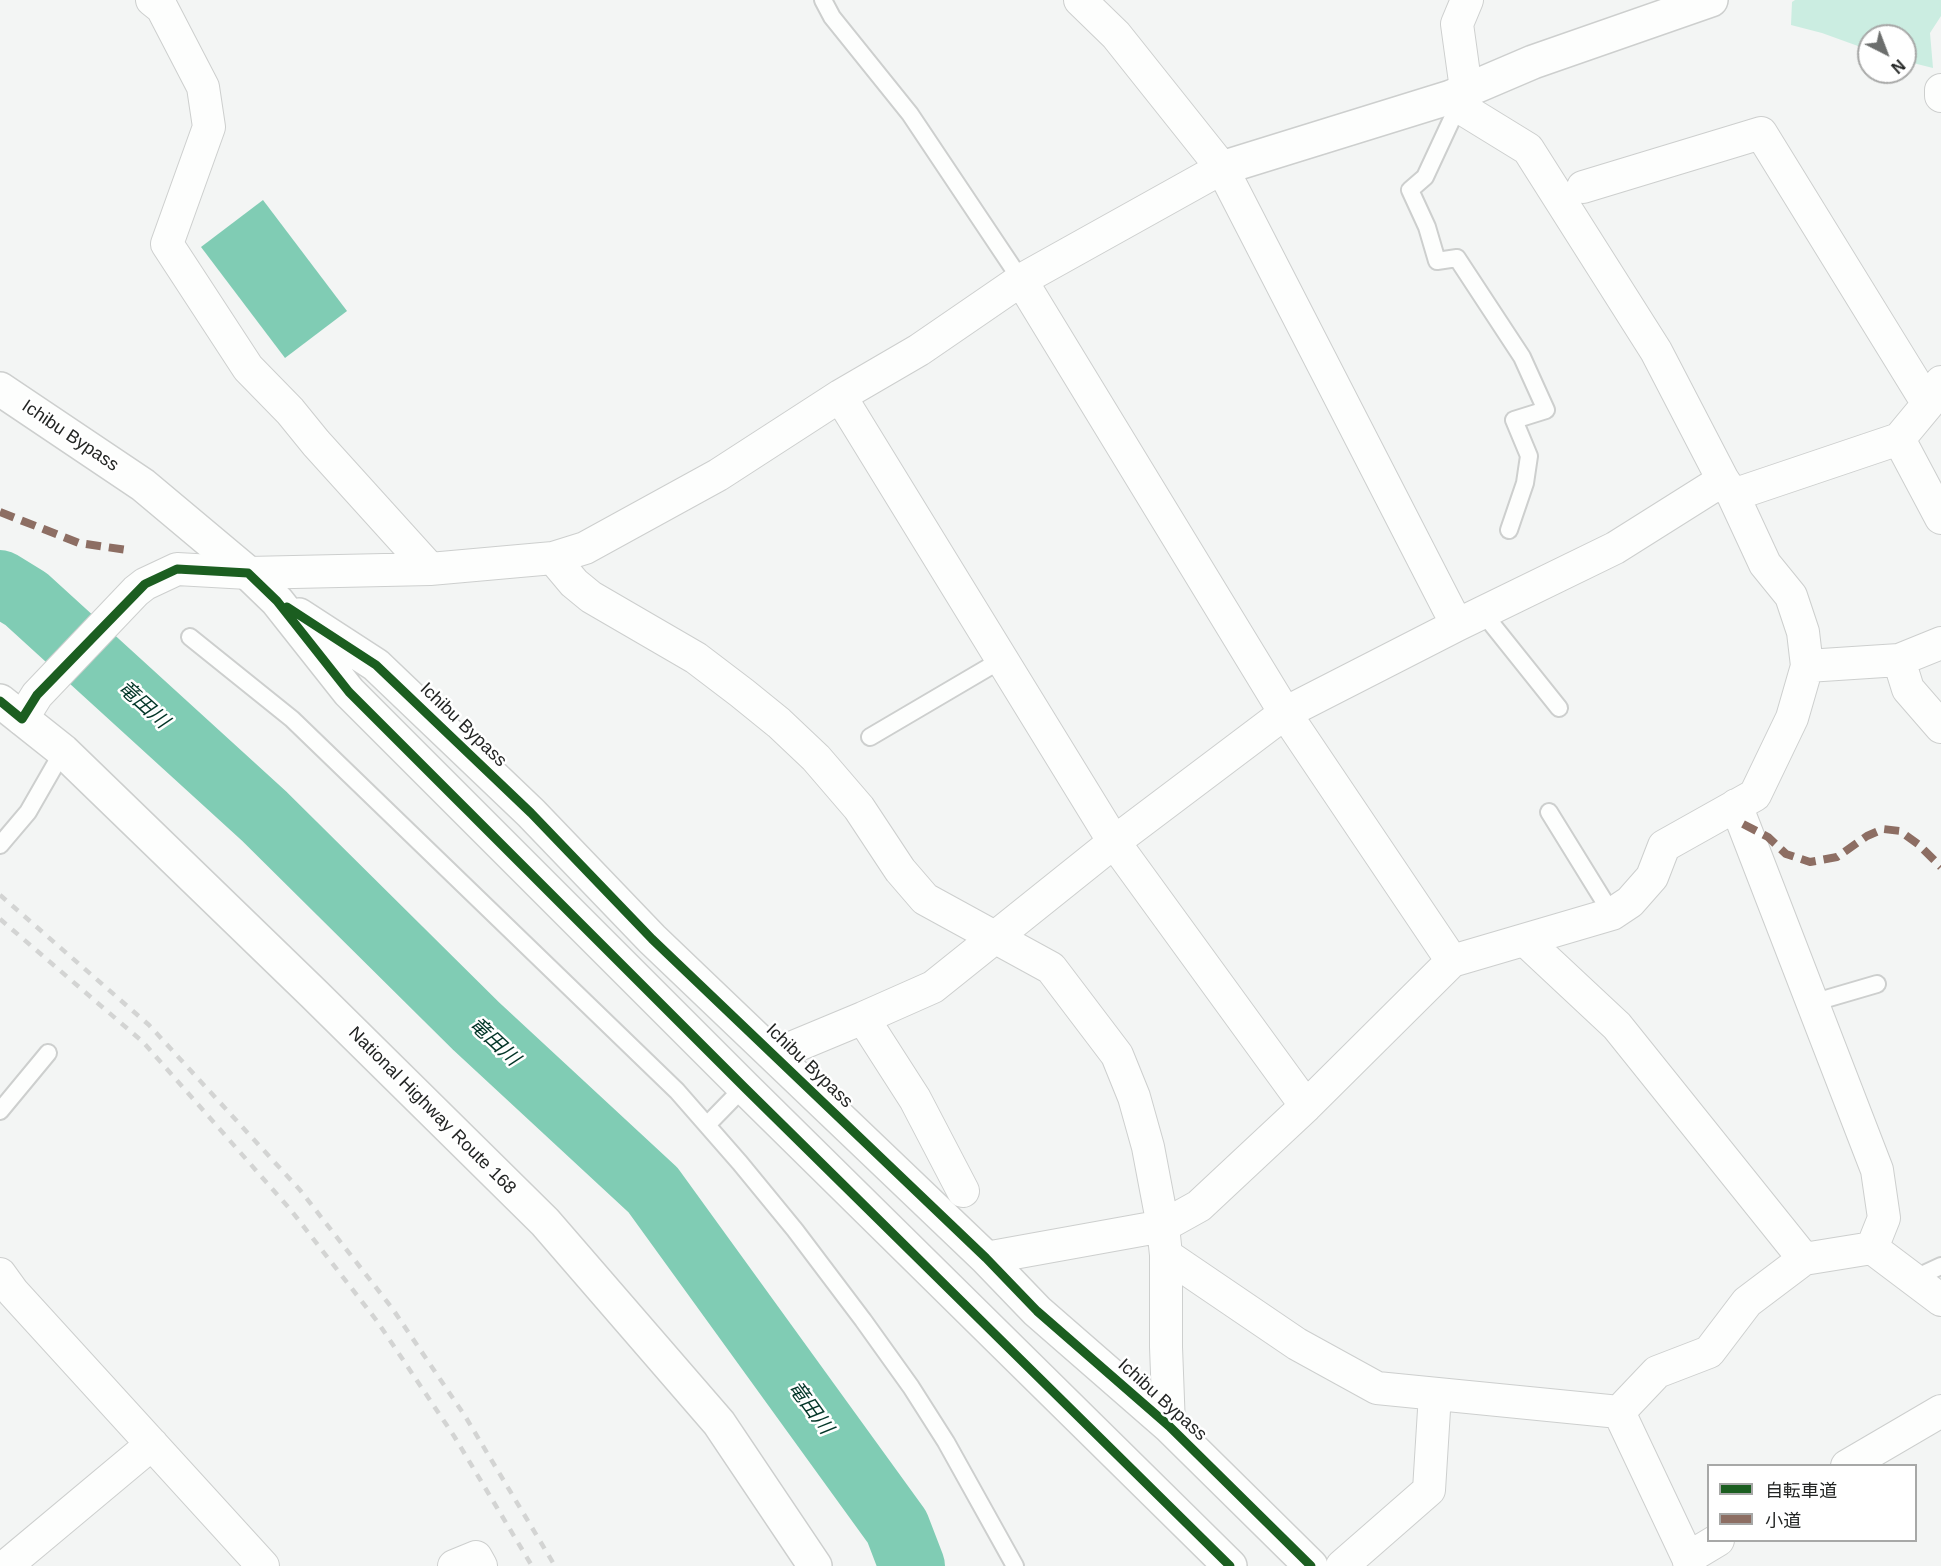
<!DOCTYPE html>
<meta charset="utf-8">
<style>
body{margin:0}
#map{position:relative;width:1941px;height:1566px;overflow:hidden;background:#f3f5f4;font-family:Arial,"Noto Sans JP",sans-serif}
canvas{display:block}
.legend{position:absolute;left:1707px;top:1464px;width:210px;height:78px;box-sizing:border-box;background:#fff;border:2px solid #a7a8a7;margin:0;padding:8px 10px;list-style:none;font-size:18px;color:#232524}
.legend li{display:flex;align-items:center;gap:12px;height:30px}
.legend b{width:30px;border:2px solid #a7a8a7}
.north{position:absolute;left:1857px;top:24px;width:60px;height:60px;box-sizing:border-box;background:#fff;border:2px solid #a7a8a7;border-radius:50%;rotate:138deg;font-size:16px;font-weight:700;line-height:24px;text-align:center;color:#232524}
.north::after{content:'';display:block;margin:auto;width:21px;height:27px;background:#6c6e6d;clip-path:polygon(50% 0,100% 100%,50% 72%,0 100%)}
</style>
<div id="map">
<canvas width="1941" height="1566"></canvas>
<ul class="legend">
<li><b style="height:8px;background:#1b5e20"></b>自転車道</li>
<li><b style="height:8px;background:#8d6e63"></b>小道</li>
</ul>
<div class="north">N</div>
</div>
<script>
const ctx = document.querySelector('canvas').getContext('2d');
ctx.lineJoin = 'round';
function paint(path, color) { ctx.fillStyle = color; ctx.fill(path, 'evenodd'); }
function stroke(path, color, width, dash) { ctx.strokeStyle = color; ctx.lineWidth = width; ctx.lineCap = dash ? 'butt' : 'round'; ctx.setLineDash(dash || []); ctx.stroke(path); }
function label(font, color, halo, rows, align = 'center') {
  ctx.font = font + ' Arial,"Noto Sans JP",sans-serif'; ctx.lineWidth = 5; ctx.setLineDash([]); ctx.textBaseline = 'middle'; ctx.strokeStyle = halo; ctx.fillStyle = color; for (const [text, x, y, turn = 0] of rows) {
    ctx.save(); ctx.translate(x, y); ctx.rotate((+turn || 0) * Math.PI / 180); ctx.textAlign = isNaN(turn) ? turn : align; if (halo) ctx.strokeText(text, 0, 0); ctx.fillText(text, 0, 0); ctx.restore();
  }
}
paint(new Path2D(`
 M1795 0H1941V16L1930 33 1933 68 1905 61V36H1869V50L1822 33 1791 25 1792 2Z`), '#cbede1');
paint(new Path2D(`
 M263 200 347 311 285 358 201 247Z`), '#80ccb4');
stroke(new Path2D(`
 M0 583 26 599 264 816 476 1026 653 1190 897 1527 912 1566`), '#80ccb4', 66);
const lane = new Path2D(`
 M823 0 832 17 910 114 1021 280
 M1458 106 1425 177 1410 190 1427 227 1437 261 1457 258 1522 357 1546 410 1514 420 1529 456 1525 483 1509 530
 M1483 613 1559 708
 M190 637 292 719 677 1091 740 1163 795 1230 863 1320 911 1387 946 1442 1015 1566
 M870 737 1001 660
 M1549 812 1612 914
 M0 845 28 812 63 751
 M1812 1003 1877 984
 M0 1111 48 1053
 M707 1125 744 1087
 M1913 1279 1941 1266`);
const street = new Path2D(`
 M152 0 162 8 203 87 209 127 167 244 248 368 290 411 316 443 430 569
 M1080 0 1116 35 1222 168 1457 625
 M1466 89 1457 24 1467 0
 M1941 90V96
 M1583 187 1761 133 1928 404
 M1021 280 1285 713 1452 961
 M840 396 1114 842 1306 1106 1199 1206 1163 1226 986 1258
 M1899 439 1941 518
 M1733 495 1899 439 1928 404 1941 382
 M553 558 574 583 591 597 696 658 742 693 779 723 816 758 859 808 900 870 925 899 1051 968 1117 1055 1134 1097 1148 1147 1163 1226 1166 1255V1347L1169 1426
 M1899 660 1908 689 1941 727
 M1807 666 1899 660 1941 643
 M22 719 37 695 136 591 145 584 177 569 248 573 430 569 553 558 585 548 718 475 840 396 919 350 1021 280 1222 168
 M1736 805 1877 1170 1884 1218 1872 1248
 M1525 940 1617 1026 1804 1259
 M863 1018 915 1099 963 1191
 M774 1055 863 1018 933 987 1114 842 1285 713 1457 625 1615 548 1723 480
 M1306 1106 1452 961 1612 914 1630 902 1652 877 1664 846 1755 795 1792 718 1807 666 1803 632 1791 596 1765 564 1733 495 1723 480 1656 351 1528 149 1458 106 1451 97
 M1166 1255 1297 1344 1377 1388 1619 1412 1688 1558 1690 1566
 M0 1274 13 1292 263 1566
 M1619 1412 1657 1372 1709 1352 1747 1302 1804 1259 1872 1248 1941 1300
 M1847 1466 1941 1411
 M1688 1558 1718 1540
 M6 1566 152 1444
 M454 1566 476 1557 481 1566
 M1342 1566 1429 1490 1435 1394`);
const secondary = new Path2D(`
 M1222 168 1451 97 1533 62 1711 0`);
const highway = new Path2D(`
 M0 389 143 485 248 573 277 601 349 692 744 1087 1230 1566
 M299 615 376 665 531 813 652 939 986 1258 1037 1311 1169 1426 1311 1566
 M0 701 63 751 314 994 545 1222 719 1423 815 1566`);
stroke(lane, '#cdcfce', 20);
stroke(street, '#cdcfce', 34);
stroke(secondary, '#cdcfce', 36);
stroke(highway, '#cdcfce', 36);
stroke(lane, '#fdfefd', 16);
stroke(street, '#fdfefd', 32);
stroke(secondary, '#fdfefd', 33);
stroke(highway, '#fdfefd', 33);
stroke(new Path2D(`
 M0 895 149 1025 300 1190 392 1308 465 1416 555 1566
 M0 919 143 1042 290 1209 377 1321 454 1436 532 1566`), '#d3d4d3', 4.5, [8, 8]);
stroke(new Path2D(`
 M0 512 79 543 127 550
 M1743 824 1768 837 1786 854 1810 862 1837 857 1867 836 1883 829 1900 831 1918 844 1941 867`), '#8d6e63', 8, [15, 8]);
stroke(new Path2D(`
 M287 607 376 665 531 813 652 939 986 1258 1037 1311 1169 1426 1311 1566
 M0 701 22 719 37 695 145 584 177 569 248 573 277 601 349 692 744 1087 1230 1566`), '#1b5e20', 9);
label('18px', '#232524', '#fff', [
 ["Ichibu Bypass",70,436,34],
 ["Ichibu Bypass",463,725,44],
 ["Ichibu Bypass",809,1066,44],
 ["National Highway Route 168",432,1111,45],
 ["Ichibu Bypass",1162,1400,42]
]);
label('italic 20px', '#023527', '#fff', [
 ["竜田川",143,705,42],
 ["竜田川",494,1042,43],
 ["竜田川",810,1408,54]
]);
</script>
